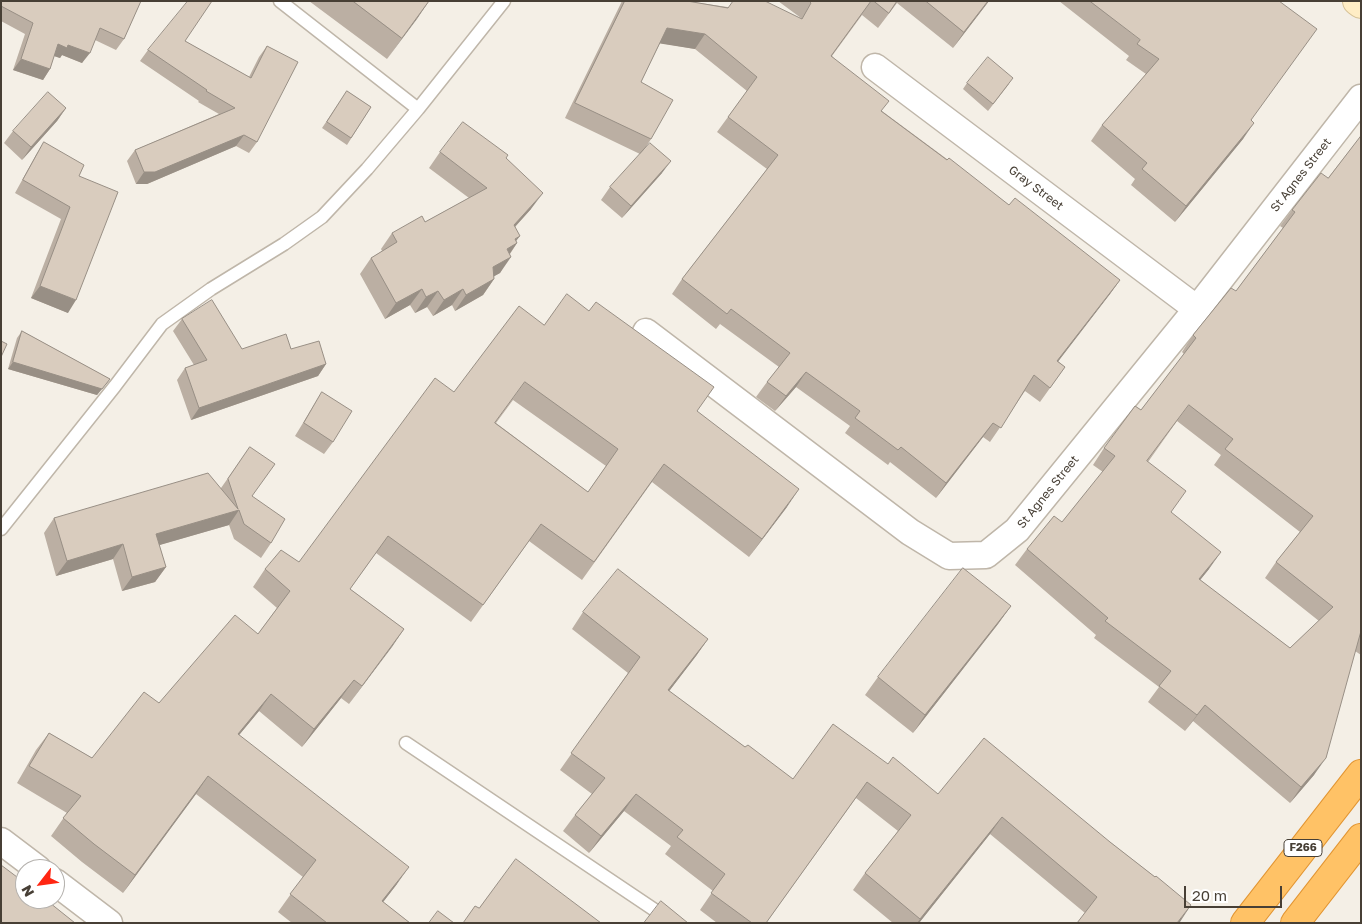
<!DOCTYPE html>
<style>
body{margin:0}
#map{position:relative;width:1362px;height:924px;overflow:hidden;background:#f4efe6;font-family:"Golos Text",sans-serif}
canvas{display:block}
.frame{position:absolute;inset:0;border:2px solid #473f35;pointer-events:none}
.north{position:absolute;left:15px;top:859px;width:50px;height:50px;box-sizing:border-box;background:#fff;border:1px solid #b5b2ae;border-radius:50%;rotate:240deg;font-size:14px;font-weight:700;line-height:20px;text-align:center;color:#473f35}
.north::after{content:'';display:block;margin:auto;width:18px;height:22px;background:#ff2612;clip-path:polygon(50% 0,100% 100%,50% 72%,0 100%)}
.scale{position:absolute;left:1184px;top:886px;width:98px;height:22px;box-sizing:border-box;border:2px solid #473f35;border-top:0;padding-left:6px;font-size:15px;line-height:18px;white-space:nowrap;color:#473f35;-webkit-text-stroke:4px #fff;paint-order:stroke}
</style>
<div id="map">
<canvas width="1362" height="924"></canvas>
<div class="frame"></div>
<div class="north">N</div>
<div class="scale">20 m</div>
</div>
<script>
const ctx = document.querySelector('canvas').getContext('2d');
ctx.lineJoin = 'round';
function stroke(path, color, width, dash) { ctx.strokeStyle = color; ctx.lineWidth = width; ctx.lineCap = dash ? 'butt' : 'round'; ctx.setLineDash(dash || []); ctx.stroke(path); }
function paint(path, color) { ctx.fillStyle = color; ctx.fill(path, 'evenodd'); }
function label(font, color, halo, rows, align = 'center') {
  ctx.font = font + ' "Golos Text",sans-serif'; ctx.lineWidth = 4; ctx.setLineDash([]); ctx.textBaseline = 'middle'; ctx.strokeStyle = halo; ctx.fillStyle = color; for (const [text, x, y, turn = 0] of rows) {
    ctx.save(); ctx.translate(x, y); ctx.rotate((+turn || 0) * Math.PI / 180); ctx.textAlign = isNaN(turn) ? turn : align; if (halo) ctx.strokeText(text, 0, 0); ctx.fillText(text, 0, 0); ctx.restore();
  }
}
const lane = new Path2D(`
 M280 1 418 109
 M1 529 115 386 162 324 211 289 284 244 322 217 367 169 418 109 504 1
 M406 743 674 923`);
const street = new Path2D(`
 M875 67 1197 309
 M646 332 910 532 949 556 986 555 1017 530 1197 309 1361 98
 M1 841 38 869
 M55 882 109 923`);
const secondary = new Path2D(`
 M1357 1 1361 4`);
const highway = new Path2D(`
 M1245 923 1361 774
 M1295 923 1361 838`);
stroke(lane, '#bfb6a9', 15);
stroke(street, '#bfb6a9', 29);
stroke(secondary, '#d5c095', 30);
stroke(highway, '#e29532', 30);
stroke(lane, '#fff', 12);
stroke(street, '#fff', 26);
stroke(secondary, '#ffedc5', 28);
stroke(highway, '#ffc266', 28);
paint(new Path2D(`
 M1 1H141L124 39 116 50 95 40 82 63 62 55 60 58 54 56 50 69 43 80 13 70 25 34 1 21Z
 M309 1H429L387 59Z
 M622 1H687L801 18 778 1H989L953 48 897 3 878 28 862 15 832 56 882 111 1009 205 1120 280 1110 294 1058 361 1065 367 1040 402 1025 391 990 442 983 437 936 498 890 462 888 465 845 433 850 426 796 387 775 411 756 397 767 382 779 367 720 324 716 329 672 294 682 279 767 169 717 132 747 91 695 49 660 43 641 82 651 139 644 150 662 173 622 218 601 200 610 187 640 154 565 118Z
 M1059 1H1279L1251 121 1243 139 1175 222 1131 185 1135 179 1091 141 1102 125 1146 74 1126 60 1129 56Z
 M185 41 249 77 259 57 267 46 257 142 249 153 236 146 147 184H136L127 161 135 150 219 114 198 102 199 101 140 61 148 50Z
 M967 83 1009 84 988 111 963 89Z
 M347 91 371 107 347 145 322 128Z
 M66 108 57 121 22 160 4 143 13 131Z
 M1361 136V655L1355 651 1314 775 1290 803 1193 721 1185 731 1148 702 1159 687 1094 638 1096 635 1015 565 1027 549 1062 522 1103 472 1093 465 1104 448 1141 410 1184 354 1182 352 1193 335 1236 291 1283 228 1280 226 1292 210 1328 178ZM1177 421 1221 455 1214 465 1300 532 1276 562 1265 578 1319 621 1290 648 1200 580 1209 569 1171 512 1148 462Z
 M44 142 79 176 68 313 31 298 61 219 15 193 36 155Z
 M440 152 506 158 531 209 515 227 516 241 517 243 510 254 500 273 494 276V279L483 295 455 311 452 305 433 316 427 307 415 313 410 305 385 319 360 274 371 258 382 251 381 249 392 233 425 222 469 198 429 168Z
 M182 319 242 349H291L326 364 318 376 191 420 177 380 185 368 194 365 173 331Z
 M544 325 697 411 787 507 749 557 652 482 582 580 529 541 471 622 376 553 350 589 404 629 349 704 341 698 302 747 259 711 239 735 397 884 383 902 410 923H292L278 912 303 877 196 794 123 893 82 862 51 836 67 813 17 783 36 750 49 733 92 758 159 703 258 634 277 608 253 587 265 569 299 562 454 392ZM513 400 606 466 588 492 496 423Z
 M22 331 110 379 97 395 8 369 17 338Z
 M322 392 333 442 324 454 295 436 314 405Z
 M250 447 252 496 271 543 261 558 234 539 229 525 159 545 166 567 155 582 122 591 113 559 56 576 44 533 54 518 221 488Z
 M1011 606 998 624 913 733 865 695 878 677Z
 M583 612 708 639 696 656 669 691 745 747 793 779 888 764 938 794 1110 842 1191 905 1085 913 990 834 919 923H893L853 890 865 873 898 831 856 798 766 923H717L700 910 713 891 665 854 671 846 624 811 589 853 563 831 575 815 592 794 560 770 628 673 572 629Z`), '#bbafa3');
paint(new Path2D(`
 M429 1 417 19 387 59 402 38Z
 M988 1H989L953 48 964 32Z
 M667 28 705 34 695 49 657 43Z
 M58 44 68 45 90 53 82 63 62 55 60 58 51 55Z
 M21 59 50 69 43 80 13 70Z
 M66 108 57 121 22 160 31 147Z
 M1254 123 1243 139 1175 222 1186 206Z
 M244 135 236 146 147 184H136L144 172Z
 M671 161 662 173 622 218 631 206Z
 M543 193 531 209 502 241 514 225Z
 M520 236 513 245 517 243 506 259 496 265 515 239Z
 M511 257 500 273 482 283 493 267Z
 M494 279 483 295 455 311 466 295Z
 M1120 280 1110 294 1047 376 1057 361Z
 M40 286 76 300 68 313 31 298Z
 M422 289 410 305 385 319 396 303Z
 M463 289 452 305 433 316 444 300Z
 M438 291 427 307 415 313 426 297Z
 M13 362 110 379 97 395 8 369Z
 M326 364 318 376 191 420 199 408Z
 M806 372 796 387 775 411 786 396Z
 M993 423 983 437 936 498 946 483Z
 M799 489 787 507 749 557 762 539Z
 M239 510 229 525 146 549 156 534Z
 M123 544 113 559 56 576 67 561Z
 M1221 552 1209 569 1188 595 1199 579Z
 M166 567 155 582 122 591 132 577Z
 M1011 606 998 624 913 733 925 715Z
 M404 629 392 647 349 704 362 686Z
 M708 639 696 656 657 707 668 690Z
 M354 680 341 698 302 747 314 729Z
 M271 694 259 711 225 752 238 734Z
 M1205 705 1193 721 1185 731 1197 715Z
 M1326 758 1314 775 1290 803 1301 787Z
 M208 776 196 794 123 893 135 875Z
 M636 794 624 811 589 853 601 836Z
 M1002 817 990 834 919 923H917Z
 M409 867 397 884 370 919 382 901Z
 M1191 905 1180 922 1177 923Z`), '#988f85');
const building = new Path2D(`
 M1 1H141L124 39 100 28 90 53 68 45 67 48 58 44 50 69 21 59 33 23 1 6Z
 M188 1H212L185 41 251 78 267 46 298 62 257 142 244 135 155 172H144L135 150 235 108 206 91 207 90 148 50Z
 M353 1H429L402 38Z
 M625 1H687L728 8 733 1H765L802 19 811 3 809 1H871L831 56 889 101 881 111 947 160 949 158 1009 205 1015 198 1120 280 1057 361 1065 367 1050 388 1034 375 1001 428 993 423 946 483 901 447 898 450 855 418 860 411 806 372 786 396 767 382 790 353 731 309 727 314 682 279 778 155 728 117 757 77 705 34 667 28 641 82 673 100 651 139 575 103Z
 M874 1H897L889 13Z
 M926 1H988L964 32Z
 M1090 1H1279L1317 29 1251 120 1254 123 1186 206 1142 169 1147 163 1102 125 1159 59 1137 44 1140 40Z
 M988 57 1013 78 993 104 967 83Z
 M347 91 371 107 351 138 327 122Z
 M48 92 66 108 31 147 13 131Z
 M463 122 508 155 506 158 543 193 514 225 520 236 515 239 517 243 507 249 511 257 493 267 494 279 466 295 463 289 444 300 438 291 426 297 422 289 396 303 371 258 397 242 392 233 422 216 425 222 487 188 440 152Z
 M1361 136V631L1326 758 1301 787 1205 705 1197 715 1159 686 1171 671 1105 621 1108 618 1027 549 1054 516 1062 522 1115 456 1104 448 1135 406 1141 410 1196 338 1193 335 1231 288 1236 291 1295 212 1292 210 1321 173 1328 178ZM1189 405 1233 439 1225 449 1313 516 1276 562 1333 607 1290 648 1199 579 1221 552 1171 512 1186 491 1147 461Z
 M44 142 84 165 79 176 118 192 76 300 40 286 70 207 23 180Z
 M650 143 671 161 631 206 610 187Z
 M567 294 589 311 596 302 714 387 697 411 799 489 762 539 664 464 594 562 541 524 483 605 388 536 350 589 404 629 362 686 354 680 314 729 271 694 238 734 409 867 382 901 410 923H327L290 894 316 860 208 776 135 875 94 844 63 818 81 796 29 766 49 733 92 758 144 692 159 703 235 615 258 634 290 591 265 569 281 550 299 562 435 378 454 392 519 306 544 325ZM525 382 618 449 588 492 495 423Z
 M212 300 242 349 286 334 291 349 319 341 326 364 199 408 185 368 207 360 182 319Z
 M22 331 110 379 102 389 13 362Z
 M1 341 7 344 1 357Z
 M322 392 352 411 333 442 304 423Z
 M250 447 275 464 252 496 285 519 271 543 244 524 239 510 156 534 166 567 132 577 123 544 67 561 54 518 208 473 238 509 228 479Z
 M963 568 1011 606 925 715 878 677Z
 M618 569 708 639 668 690 745 747 748 745 793 779 833 724 888 764 893 757 938 794 984 738 1110 842 1155 877 1156 876 1191 905 1177 923H1077L1097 897 1002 817 920 919 865 873 911 815 867 782 766 923H752L711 893 725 874 677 837 683 830 636 794 601 836 575 815 605 778 571 753 640 657 583 612Z
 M516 859 601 923H463L475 906 479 908Z
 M1 865 25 883V899H45L75 923H1Z
 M661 901 688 923H644Z
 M438 911 454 923H429Z`);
paint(building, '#d9ccbe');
stroke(building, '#988f85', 1);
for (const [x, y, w] of [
 [1303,848,38]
]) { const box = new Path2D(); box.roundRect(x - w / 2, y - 8.5, w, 17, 4); ctx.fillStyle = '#fff'; ctx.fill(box); stroke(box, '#473f35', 1); }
label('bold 11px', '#473f35', null, [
 ["F266",1303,848]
]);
label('12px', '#473f35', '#fff', [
 ["St Agnes Street",1301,175,-52],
 ["Gray Street",1036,188,37],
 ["St Agnes Street",1048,492,-51]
]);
</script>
